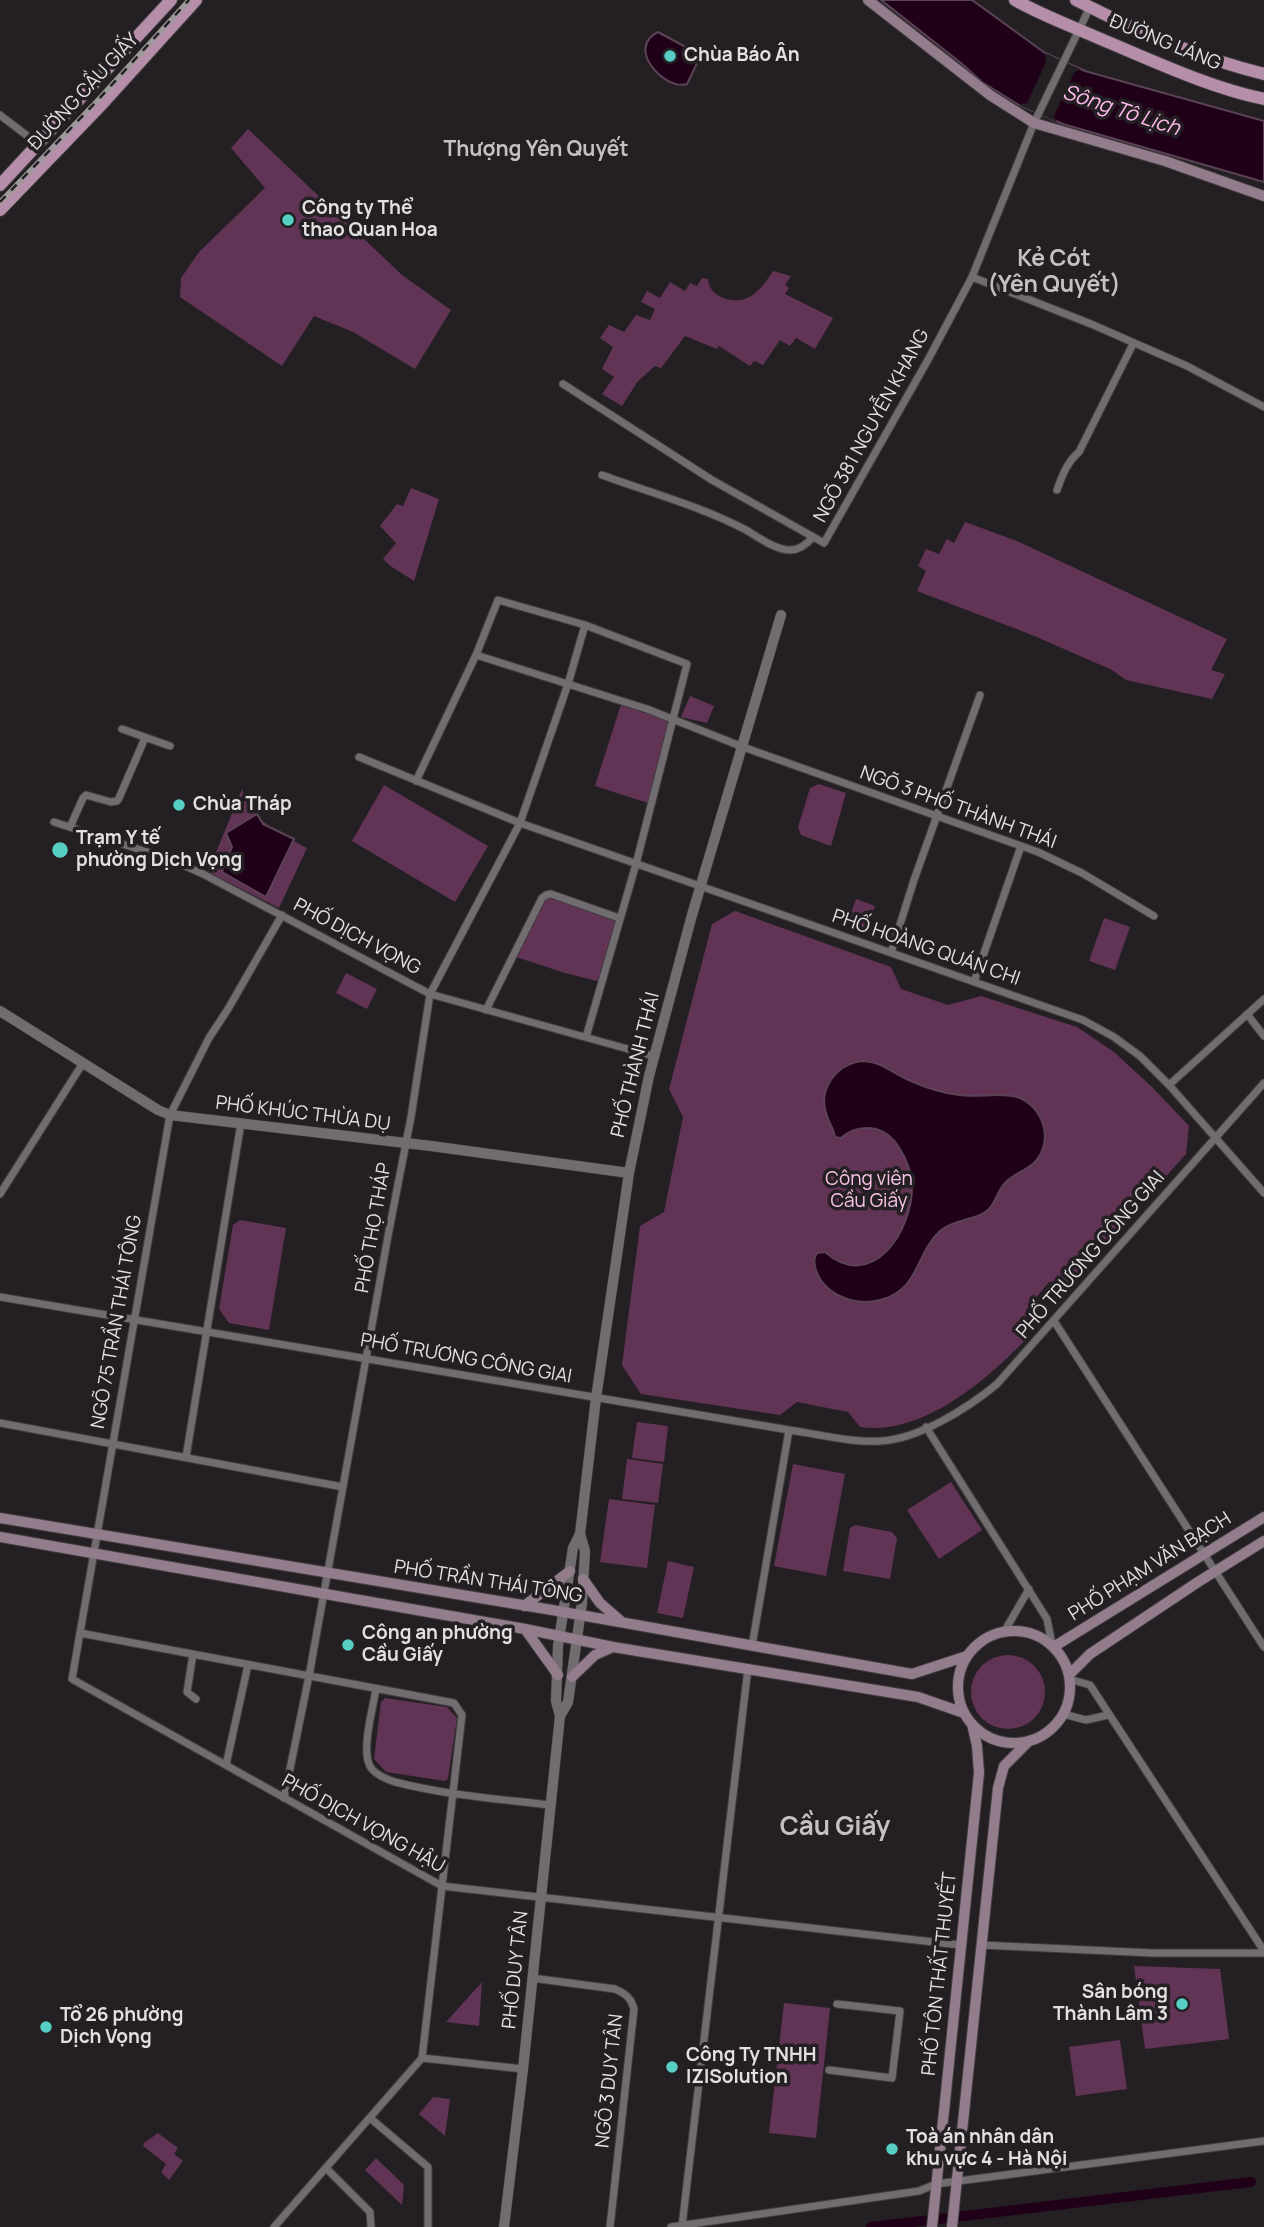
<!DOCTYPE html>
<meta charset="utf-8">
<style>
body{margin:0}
canvas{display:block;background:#241f22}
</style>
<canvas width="1264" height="2227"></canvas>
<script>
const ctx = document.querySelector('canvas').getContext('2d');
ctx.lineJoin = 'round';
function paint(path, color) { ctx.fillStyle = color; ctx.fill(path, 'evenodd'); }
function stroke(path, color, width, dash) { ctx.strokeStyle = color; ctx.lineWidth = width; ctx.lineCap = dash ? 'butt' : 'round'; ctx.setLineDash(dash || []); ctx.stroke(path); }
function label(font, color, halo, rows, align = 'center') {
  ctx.font = font + ' Manrope,sans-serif'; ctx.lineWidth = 7; ctx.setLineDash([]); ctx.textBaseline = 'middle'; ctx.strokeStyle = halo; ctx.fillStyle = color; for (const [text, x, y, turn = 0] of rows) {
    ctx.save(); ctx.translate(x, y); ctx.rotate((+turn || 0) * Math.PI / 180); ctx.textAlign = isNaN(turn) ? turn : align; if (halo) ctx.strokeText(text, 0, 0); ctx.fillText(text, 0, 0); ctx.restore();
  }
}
paint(new Path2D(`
 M248 129 402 275 451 310 415 369 353 332 314 316 282 366 180 297 181 278 199 252 265 188 231 148Z
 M773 271 791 276 785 285 789 288 785 294 833 318 815 349 796 338 790 346 780 340 763 365 754 361 750 366 719 346 717 349 685 336 661 368 655 366 638 381 622 406 602 394 614 377 602 369 613 347 600 338 609 325 624 332 636 315 650 320 655 309 641 302 647 291 660 298 670 282 685 291 690 283 697 286 702 278 708 279C709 298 736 306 751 296 761 290 767 280 773 271Z
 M411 488 439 499 414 581 392 567 383 559 396 543 380 526 397 504 403 506Z
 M965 522 1017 541 1227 639 1211 670 1225 674 1212 699 1126 680 1112 670 1032 635 917 591 926 571 918 566 926 549 939 554 947 539 954 543Z
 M690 696 714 706 707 723 681 717Z
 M622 701 673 720 651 804 595 786Z
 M819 784 846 793 831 846 801 835 798 827 810 788Z
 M384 785 488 846 455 902 352 841Z
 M242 789C251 821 281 834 307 848L279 908 208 872Z
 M546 895 619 918 601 982 565 973 513 956Z
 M856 899 875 906 867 929 848 922Z
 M735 911 891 967 901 989 948 1005 981 996 1077 1027 1114 1052 1153 1088 1189 1126 1186 1154 1071 1282H1049L1026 1310 1027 1338C987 1380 923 1436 860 1427L848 1412 797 1402 780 1415 641 1394 622 1365 640 1226 664 1212 683 1117 669 1089 712 924Z
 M1104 918 1130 927 1115 970 1089 961Z
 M346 973 377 989 367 1009 336 993Z
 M240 1220 286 1228 269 1330 229 1323 219 1309 233 1225Z
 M637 1422 668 1426 664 1462 632 1458Z
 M627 1459 663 1464 658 1503 622 1499Z
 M793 1464 845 1474 826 1576 774 1566Z
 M951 1482 982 1530 939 1559 907 1510Z
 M609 1499 655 1505 647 1568 600 1562Z
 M855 1525 892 1532 897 1538 890 1579 843 1571 850 1528Z
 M668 1561 694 1567 683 1618 657 1613Z
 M971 1692a37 37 0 1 1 74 0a37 37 0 1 1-74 0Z
 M385 1698 447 1707 457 1718 448 1778 445 1781 386 1772 374 1759 381 1702Z
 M1134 1966 1220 1969 1229 2039 1145 2049Z
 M482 1982 479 2026 446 2022Z
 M784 2003 830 2008 816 2138 769 2133Z
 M1120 2040 1127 2089 1076 2096 1069 2047Z
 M433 2097 450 2099 445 2136 419 2114Z
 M158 2133 178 2148 174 2154 183 2161 169 2180 161 2172 166 2164 143 2146 144 2143Z
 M376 2158 404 2185 402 2205 365 2170Z`), '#613355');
const water = new Path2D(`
 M881 0H972L1045 53 1085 71 1264 121V182L1063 124 1019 105 982 82 961 63Z
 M658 32 693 51 700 57 687 84C665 91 625 48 658 32Z
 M257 814 263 824 294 839 266 897 222 872 232 847 226 833Z
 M860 1061C883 1061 892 1074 913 1082 927 1088 943 1093 959 1095 977 1098 999 1092 1017 1097 1044 1106 1054 1141 1035 1162 1026 1171 1013 1174 1005 1183 997 1191 996 1203 988 1210 976 1221 956 1218 940 1231 915 1254 920 1290 880 1300 854 1307 822 1294 815 1267 814 1261 814 1258 817 1253L825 1252C872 1293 913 1231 912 1185 911 1172 907 1160 900 1149 895 1140 886 1132 876 1129 862 1126 851 1129 841 1138L835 1137C834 1129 829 1123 827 1116 817 1090 835 1066 860 1061Z`);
paint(water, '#200019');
stroke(water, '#5a4355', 2);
paint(new Path2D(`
 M1045 53 1080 69 1074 73 1054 116 1057 122 1019 105 1027 103 1046 62Z`), '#241f22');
stroke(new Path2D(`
 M871 2227 1251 2182`), '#200019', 10);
const minor = new Path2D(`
 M0 115 38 144
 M972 277 1091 324 1187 366 1264 407
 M563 384 712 480 824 543 929 358 972 277 1034 123 1090 7
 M602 475C648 492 703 507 746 530 758 537 775 550 790 550 800 550 807 544 813 537
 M1057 490C1062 476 1067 462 1079 452L1133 344
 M476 655 647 709 743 747 1038 852 1082 873 1154 916
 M122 729 170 746
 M359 757 520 823 1083 1020 1114 1037 1140 1056 1169 1085 1264 1193
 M416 781 476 655 498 600 585 625 687 664 636 864 586 1037
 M54 822 172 860 203 874 430 994 653 1056
 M70 827 83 798 86 795 111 802 117 801 119 798 145 738
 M282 915 228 1009 209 1038 170 1115 72 1679 442 1886 960 1945
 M891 953 914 880 980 695
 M974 982 1021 846
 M486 1010 542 898 546 895 551 894 619 918
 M1247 1014 1264 1036
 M1169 1085 1264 999
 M0 1194 83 1063
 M0 1297 789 1430C818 1434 852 1443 881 1441 919 1439 968 1408 997 1384L1264 1083
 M1054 1321 1264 1647
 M0 1423 343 1487
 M926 1427 1047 1619 1052 1644
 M186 1457 241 1123
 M1004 1632 1029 1589
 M80 1633 454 1703 462 1715 422 2058 274 2227
 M752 1646 789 1430
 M193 1654 187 1692 196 1699
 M1069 1679 1090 1685 1264 1951
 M376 1689C373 1708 362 1746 369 1764 372 1773 386 1779 395 1782 445 1795 499 1799 551 1805
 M1063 1714 1086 1720 1108 1715
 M226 1765 248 1665
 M284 1798 309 1676 388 1236 411 1117 430 994 520 823 568 684 585 625
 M981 1945 1153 1953H1264
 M532 1978 615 1989C626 1994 631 1998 634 2009L610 2227
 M422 2058 523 2069
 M829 2070 892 2078 900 2011 837 2004
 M370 2118 428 2167V2227
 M326 2168 370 2212 371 2227
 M682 2226 748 1668
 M671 2227 919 2191 936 2184 1264 2141`);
const tertiary = new Path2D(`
 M0 1011 158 1110 170 1115 431 1146 629 1173
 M560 1716 568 1702 582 1603 585 1551 580 1534
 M504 2227 523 2069 560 1716 556 1701 558 1646 573 1548 580 1534 596 1398 629 1173 649 1076 692 915 781 615`);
const secondary = new Path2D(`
 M868 0 990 95 1034 123 1165 161 1264 196
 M0 1518 552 1610 912 1674 967 1656
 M0 1537 525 1629 613 1647 918 1697 964 1713
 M583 1579 600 1603 622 1622
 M524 1606 570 1571
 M525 1629 558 1675
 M958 1687a56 56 0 1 1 112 0a56 56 0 1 1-112 0Z
 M1055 1646 1264 1517
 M1069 1675 1090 1654 1198 1582 1264 1541
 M572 1677 595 1655 613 1647
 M932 2227 979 1773 977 1746 972 1724
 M952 2227 998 1788 1004 1766 1028 1742`);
const primary = new Path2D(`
 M1015 0C1043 16 1074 27 1103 40 1156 62 1208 87 1264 99
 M1076 0C1136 31 1199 58 1264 74
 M0 185 171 0
 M0 210 102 104 196 0`);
stroke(minor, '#403d3f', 9);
stroke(tertiary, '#403d3f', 11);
stroke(secondary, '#403d3f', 12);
stroke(primary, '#403d3f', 14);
stroke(minor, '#716c6f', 7);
stroke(tertiary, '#716c6f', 10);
stroke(secondary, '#937d8c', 10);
stroke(primary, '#b58eaa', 12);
const rail = new Path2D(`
 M0 202 98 100 189 0`);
stroke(rail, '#9d999b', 5);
stroke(rail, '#241f22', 2.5, [8]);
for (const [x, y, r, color] of [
 [670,56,7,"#56cec4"],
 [288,220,7,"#56cec4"],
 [179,805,7,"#56cec4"],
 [60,850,9,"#56cec4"],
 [348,1645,7,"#56cec4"],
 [1182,2004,7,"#56cec4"],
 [46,2027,7,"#56cec4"],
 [672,2067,7,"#56cec4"],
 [892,2149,7,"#56cec4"]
]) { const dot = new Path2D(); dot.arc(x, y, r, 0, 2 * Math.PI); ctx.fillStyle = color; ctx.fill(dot); stroke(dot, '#241f22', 2.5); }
label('19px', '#e3e0e2', '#241f22', [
 ["ĐƯỜNG LÁNG",1165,43,22],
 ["ĐƯỜNG CẦU GIẤY",84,92,-47],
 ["NGÕ 381 NGUYỄN KHANG",872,426,-61],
 ["NGÕ 3 PHỐ THÀNH THÁI",958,808,20],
 ["PHỐ DỊCH VỌNG",357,937,28],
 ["PHỐ HOÀNG QUÁN CHI",926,948,19],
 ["PHỐ THÀNH THÁI",636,1065,-76],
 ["PHỐ KHÚC THỪA DỤ",303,1114,7],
 ["PHỐ THỌ THÁP",374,1228,-80],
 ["PHỐ TRƯƠNG CÔNG GIAI",1091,1255,-49],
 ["NGÕ 75 TRẦN THÁI TÔNG",117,1322,-80],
 ["PHỐ TRƯƠNG CÔNG GIAI",466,1359,10],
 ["PHỐ PHẠM VĂN BẠCH",1150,1567,-32],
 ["PHỐ TRẦN THÁI TÔNG",488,1582,9],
 ["PHỐ DỊCH VỌNG HẬU",363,1824,29],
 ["PHỐ DUY TÂN",516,1970,-84],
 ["PHỐ TÔN THẤT THUYẾT",940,1974,-84],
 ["NGÕ 3 DUY TÂN",610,2081,-84]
]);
label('bold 19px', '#e3e0e2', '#241f22', [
 ["Chùa Báo Ân",684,56],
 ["Công ty Thể",302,209],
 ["thao Quan Hoa",302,231],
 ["Chùa Tháp",193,805],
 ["Trạm Y tế",76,839],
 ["phường Dịch Vọng",76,861],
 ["Công an phường",362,1634],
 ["Cầu Giấy",362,1656],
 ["Sân bóng",1168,1993,"right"],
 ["Thành Lâm 3",1168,2015,"right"],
 ["Tổ 26 phường",60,2016],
 ["Dịch Vọng",60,2038],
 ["Công Ty TNHH",686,2056],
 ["IZISolution",686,2078],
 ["Toà án nhân dân",906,2138],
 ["khu vực 4 - Hà Nội",906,2160]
], 'left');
label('19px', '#f6c2e6', '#241f22', [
 ["Công viên",869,1180],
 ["Cầu Giấy",869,1202]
]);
label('italic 21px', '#fdb9e9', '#241f22', [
 ["Sông Tô Lịch",1121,111,18]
]);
label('bold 21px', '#c6bfc3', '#241f22', [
 ["Thượng Yên Quyết",536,150]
]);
label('bold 23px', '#c6bfc3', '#241f22', [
 ["Kẻ Cót",1054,260],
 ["(Yên Quyết)",1054,286]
]);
label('bold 26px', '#c6bfc3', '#241f22', [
 ["Cầu Giấy",835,1828]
]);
</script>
